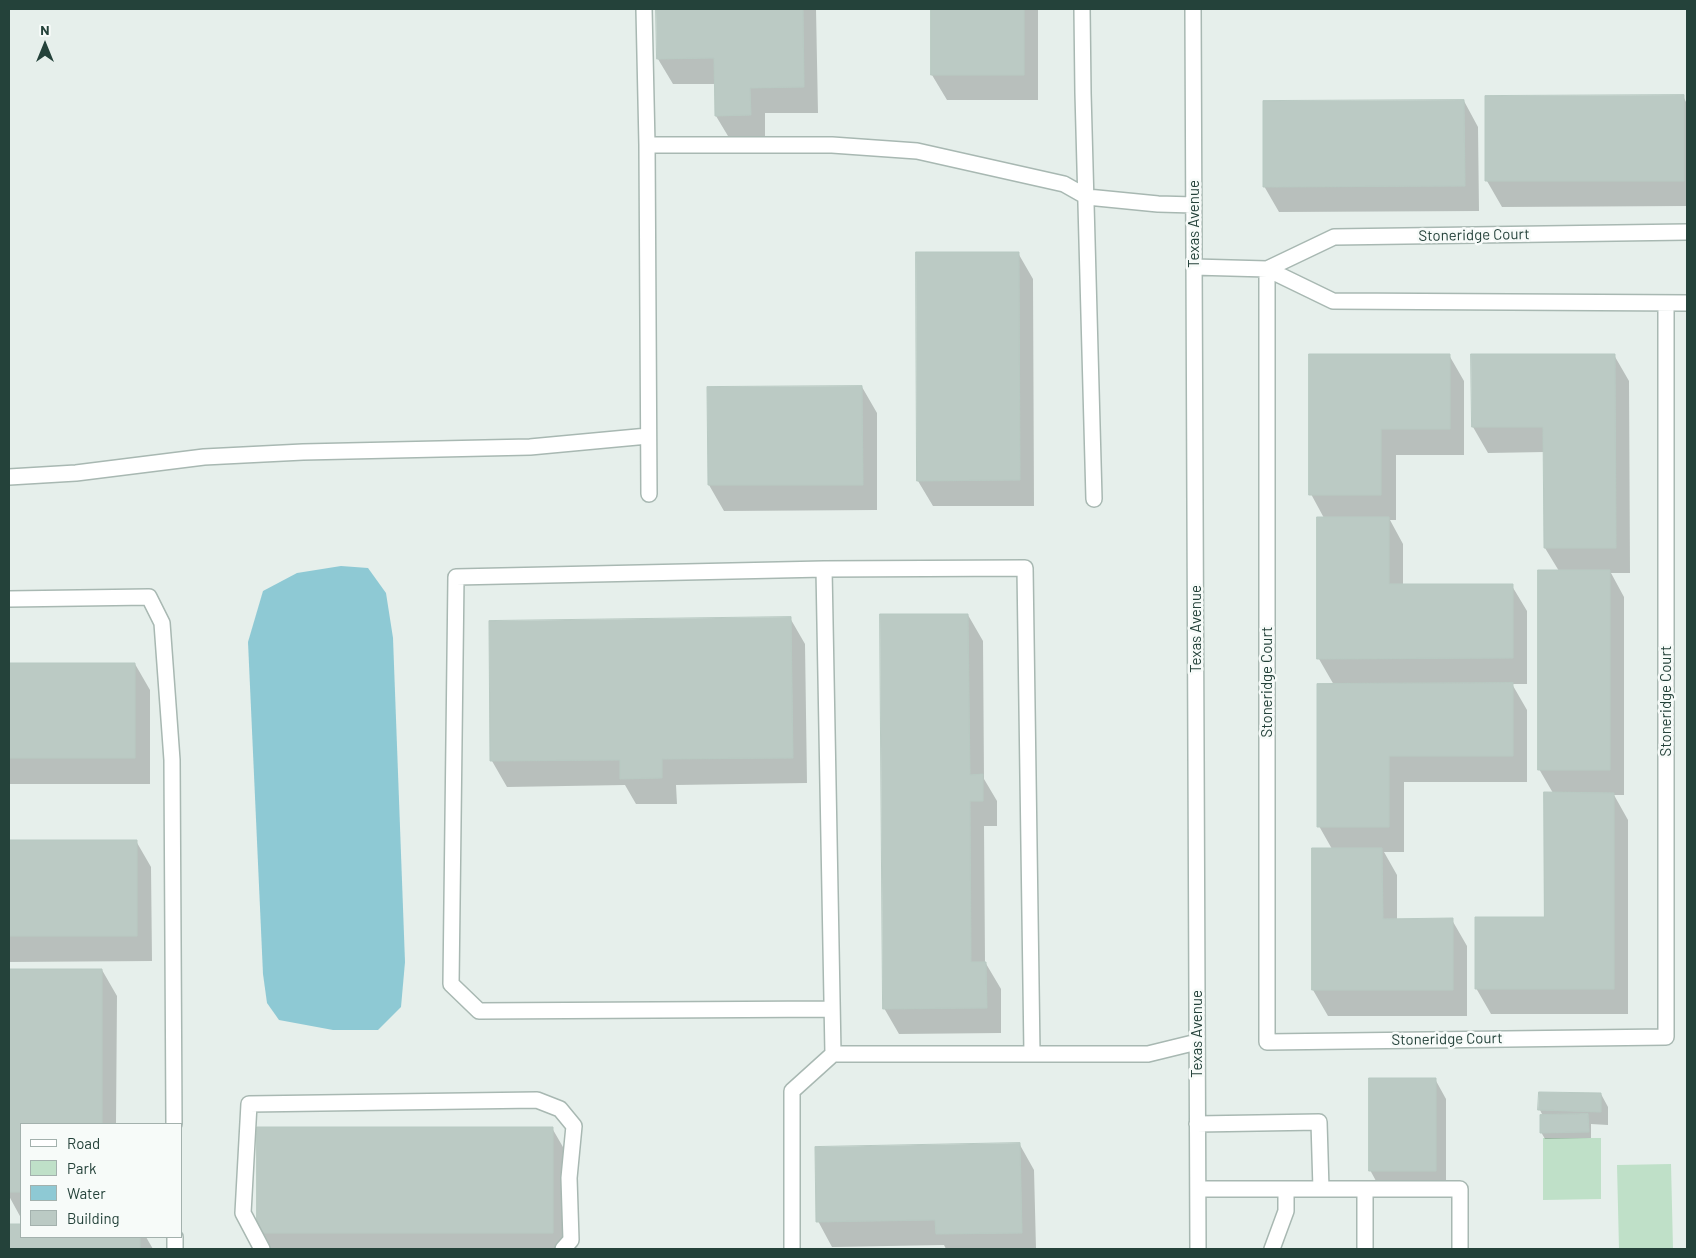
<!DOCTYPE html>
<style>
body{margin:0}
#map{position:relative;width:1696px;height:1258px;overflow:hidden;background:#e6efeb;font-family:Barlow,sans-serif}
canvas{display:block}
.frame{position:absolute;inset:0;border:10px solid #24423a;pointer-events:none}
.legend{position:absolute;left:20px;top:1123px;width:162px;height:115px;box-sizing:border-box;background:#f7fbf9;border:1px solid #a3b1ad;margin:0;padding:6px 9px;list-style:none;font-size:15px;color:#24423a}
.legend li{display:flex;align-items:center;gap:10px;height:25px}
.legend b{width:25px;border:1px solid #a3b1ad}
.north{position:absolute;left:20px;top:20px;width:50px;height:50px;-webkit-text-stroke:4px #f7fbf9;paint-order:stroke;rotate:0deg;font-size:14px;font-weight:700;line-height:20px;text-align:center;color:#24423a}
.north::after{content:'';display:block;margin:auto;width:18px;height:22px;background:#24423a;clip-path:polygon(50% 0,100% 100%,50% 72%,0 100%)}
</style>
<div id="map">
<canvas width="1696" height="1258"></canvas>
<div class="frame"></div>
<ul class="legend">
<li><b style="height:6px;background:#fff"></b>Road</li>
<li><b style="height:14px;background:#bfe0c8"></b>Park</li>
<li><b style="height:14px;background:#8ec9d4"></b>Water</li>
<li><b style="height:14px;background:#bbcac4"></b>Building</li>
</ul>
<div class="north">N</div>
</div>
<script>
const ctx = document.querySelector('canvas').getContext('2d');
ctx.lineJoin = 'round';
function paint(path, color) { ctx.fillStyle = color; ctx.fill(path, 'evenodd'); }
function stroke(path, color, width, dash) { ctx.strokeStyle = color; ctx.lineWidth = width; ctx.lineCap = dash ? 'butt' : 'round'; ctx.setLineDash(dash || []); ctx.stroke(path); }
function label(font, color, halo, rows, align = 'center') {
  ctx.font = font + ' Barlow,sans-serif'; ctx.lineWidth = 5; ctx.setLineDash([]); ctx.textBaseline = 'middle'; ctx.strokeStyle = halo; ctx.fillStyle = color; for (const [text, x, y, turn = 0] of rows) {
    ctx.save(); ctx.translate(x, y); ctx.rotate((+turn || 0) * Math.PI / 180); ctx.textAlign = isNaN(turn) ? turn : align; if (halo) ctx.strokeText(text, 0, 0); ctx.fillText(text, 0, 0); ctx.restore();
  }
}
paint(new Path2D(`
 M1543 1138H1601V1199L1543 1200Z
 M1671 1164 1673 1249H1619L1617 1165Z`), '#bfe0c8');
paint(new Path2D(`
 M341 566 368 568 386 593 393 638 405 962 401 1007 378 1030H333L279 1020 267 1003 263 974 248 642 263 591 297 573Z`), '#8ec9d4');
paint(new Path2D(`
 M657 9H816L818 113H765V141H731L716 116V84H673L658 59Z
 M932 9H1038V100H947L932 75Z
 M1683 96 1687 104V206L1502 207 1487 181 1486 97Z
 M1464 101 1478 127 1479 211 1279 212 1264 186Z
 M1018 253 1033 279 1034 506H933L918 481Z
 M1449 355 1464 381V455H1396V520H1390L1403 544V586H1512L1527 611V684H1512L1527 710V782H1404V852H1384L1397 875V920H1452L1467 946V1016H1328L1313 990V849H1332L1319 826 1334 685 1319 659 1324 518 1311 494Z
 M1614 355 1629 381 1630 573H1611L1624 597V795H1614L1628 820V1014H1491L1476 988 1545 919 1553 793 1539 769 1559 571 1545 548V452L1488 453 1473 427Z
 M862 387 877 413V510L724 511 709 485Z
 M968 615 983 641 984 779 997 801V826H984L985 962 1001 989V1033L899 1034 884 1008Z
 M790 618 805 644 807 783 676 785 677 804H636L625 785 507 787 492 761Z
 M9 664H135L150 690V784H9Z
 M9 841H136L151 867 152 961 9 962Z
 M9 970H102L117 996 116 1124H21V1218L9 1196Z
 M1435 1079 1446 1099V1190H1381L1370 1170Z
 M1601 1094 1608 1107V1125L1591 1124V1138L1545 1139 1541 1132 1543 1116 1540 1110Z
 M552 1128 567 1154V1249H268L259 1233Z
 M1020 1145 1034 1170 1036 1249H946L944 1245 832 1247 818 1221Z
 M9 1225H21V1237H146L153 1249H9Z`), '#0003');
const building = new Path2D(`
 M656 9H803L804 87 750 88 751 115 715 116 714 58 657 59Z
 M931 9H1024V75H931Z
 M1684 95V181H1485V96Z
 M1464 100 1465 186 1263 187V101Z
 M916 252H1019L1020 480 917 481Z
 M1309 354H1450V429H1381V495H1309Z
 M1471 354H1615L1616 548H1544L1543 427H1472Z
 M862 386 863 485H708L707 387Z
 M1317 517H1389V584H1513V658L1317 659Z
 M1538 570H1610V770H1538Z
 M880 614H968L970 775 983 774V801H970L971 962H986L987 1008 883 1009Z
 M791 617 793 758 662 759V778L620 779V760L490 761 489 621Z
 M9 663H135V758H9Z
 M1513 683V756H1389V827H1317V684Z
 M1544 792 1614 793V989H1475V917H1544Z
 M9 840H137V936H9Z
 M1312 848H1382L1383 919 1453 918V990H1312Z
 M9 969H102V1124H21V1192H9Z
 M1369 1078H1436V1171H1369Z
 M1539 1092 1601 1093V1112L1538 1110Z
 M1588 1114 1589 1132 1540 1133V1115Z
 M257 1127H553V1233H257Z
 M1020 1143 1022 1233 936 1234 935 1220 816 1222 815 1147Z
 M9 1224H21V1237H140V1249H9Z`);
paint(building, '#bbcac4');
stroke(building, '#b8c9c2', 1);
const minor = new Path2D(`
 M644 9 647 145 649 494
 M1082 9 1083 93 1094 499
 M1193 9 1198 1249
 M647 145H832L917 151 1064 184 1087 197 1158 204 1194 205
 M1194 267 1267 269 1333 301 1687 303
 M1267 269V1042L1666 1037V303
 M1267 269 1334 237 1687 232
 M9 477 76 473 204 457 303 452 530 447 648 436
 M824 569 456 577 451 984 479 1011 832 1009
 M9 599 149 597 162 623 172 760 174 1124
 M1032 1053 1025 568 824 569 833 1054H1148L1197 1042
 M1197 1124 1319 1122 1321 1189
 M1198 1189H1460V1249
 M175 1237V1249
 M262 1249 243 1213 249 1104 537 1100 560 1109 574 1126 569 1178 571 1240 563 1249
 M792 1249V1091L833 1054
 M1272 1249 1286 1211V1189
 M1365 1249V1189`);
stroke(minor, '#a8b8b2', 18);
stroke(minor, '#fff', 15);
label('15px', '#24423a', '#f7fbf9', [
 ["Texas Avenue",1194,224,-90],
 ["Stoneridge Court",1474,235,-1],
 ["Texas Avenue",1196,629,-90],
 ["Stoneridge Court",1267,682,-90],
 ["Stoneridge Court",1666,701,-90],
 ["Texas Avenue",1197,1034,-90],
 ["Stoneridge Court",1447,1039,-1]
]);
</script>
